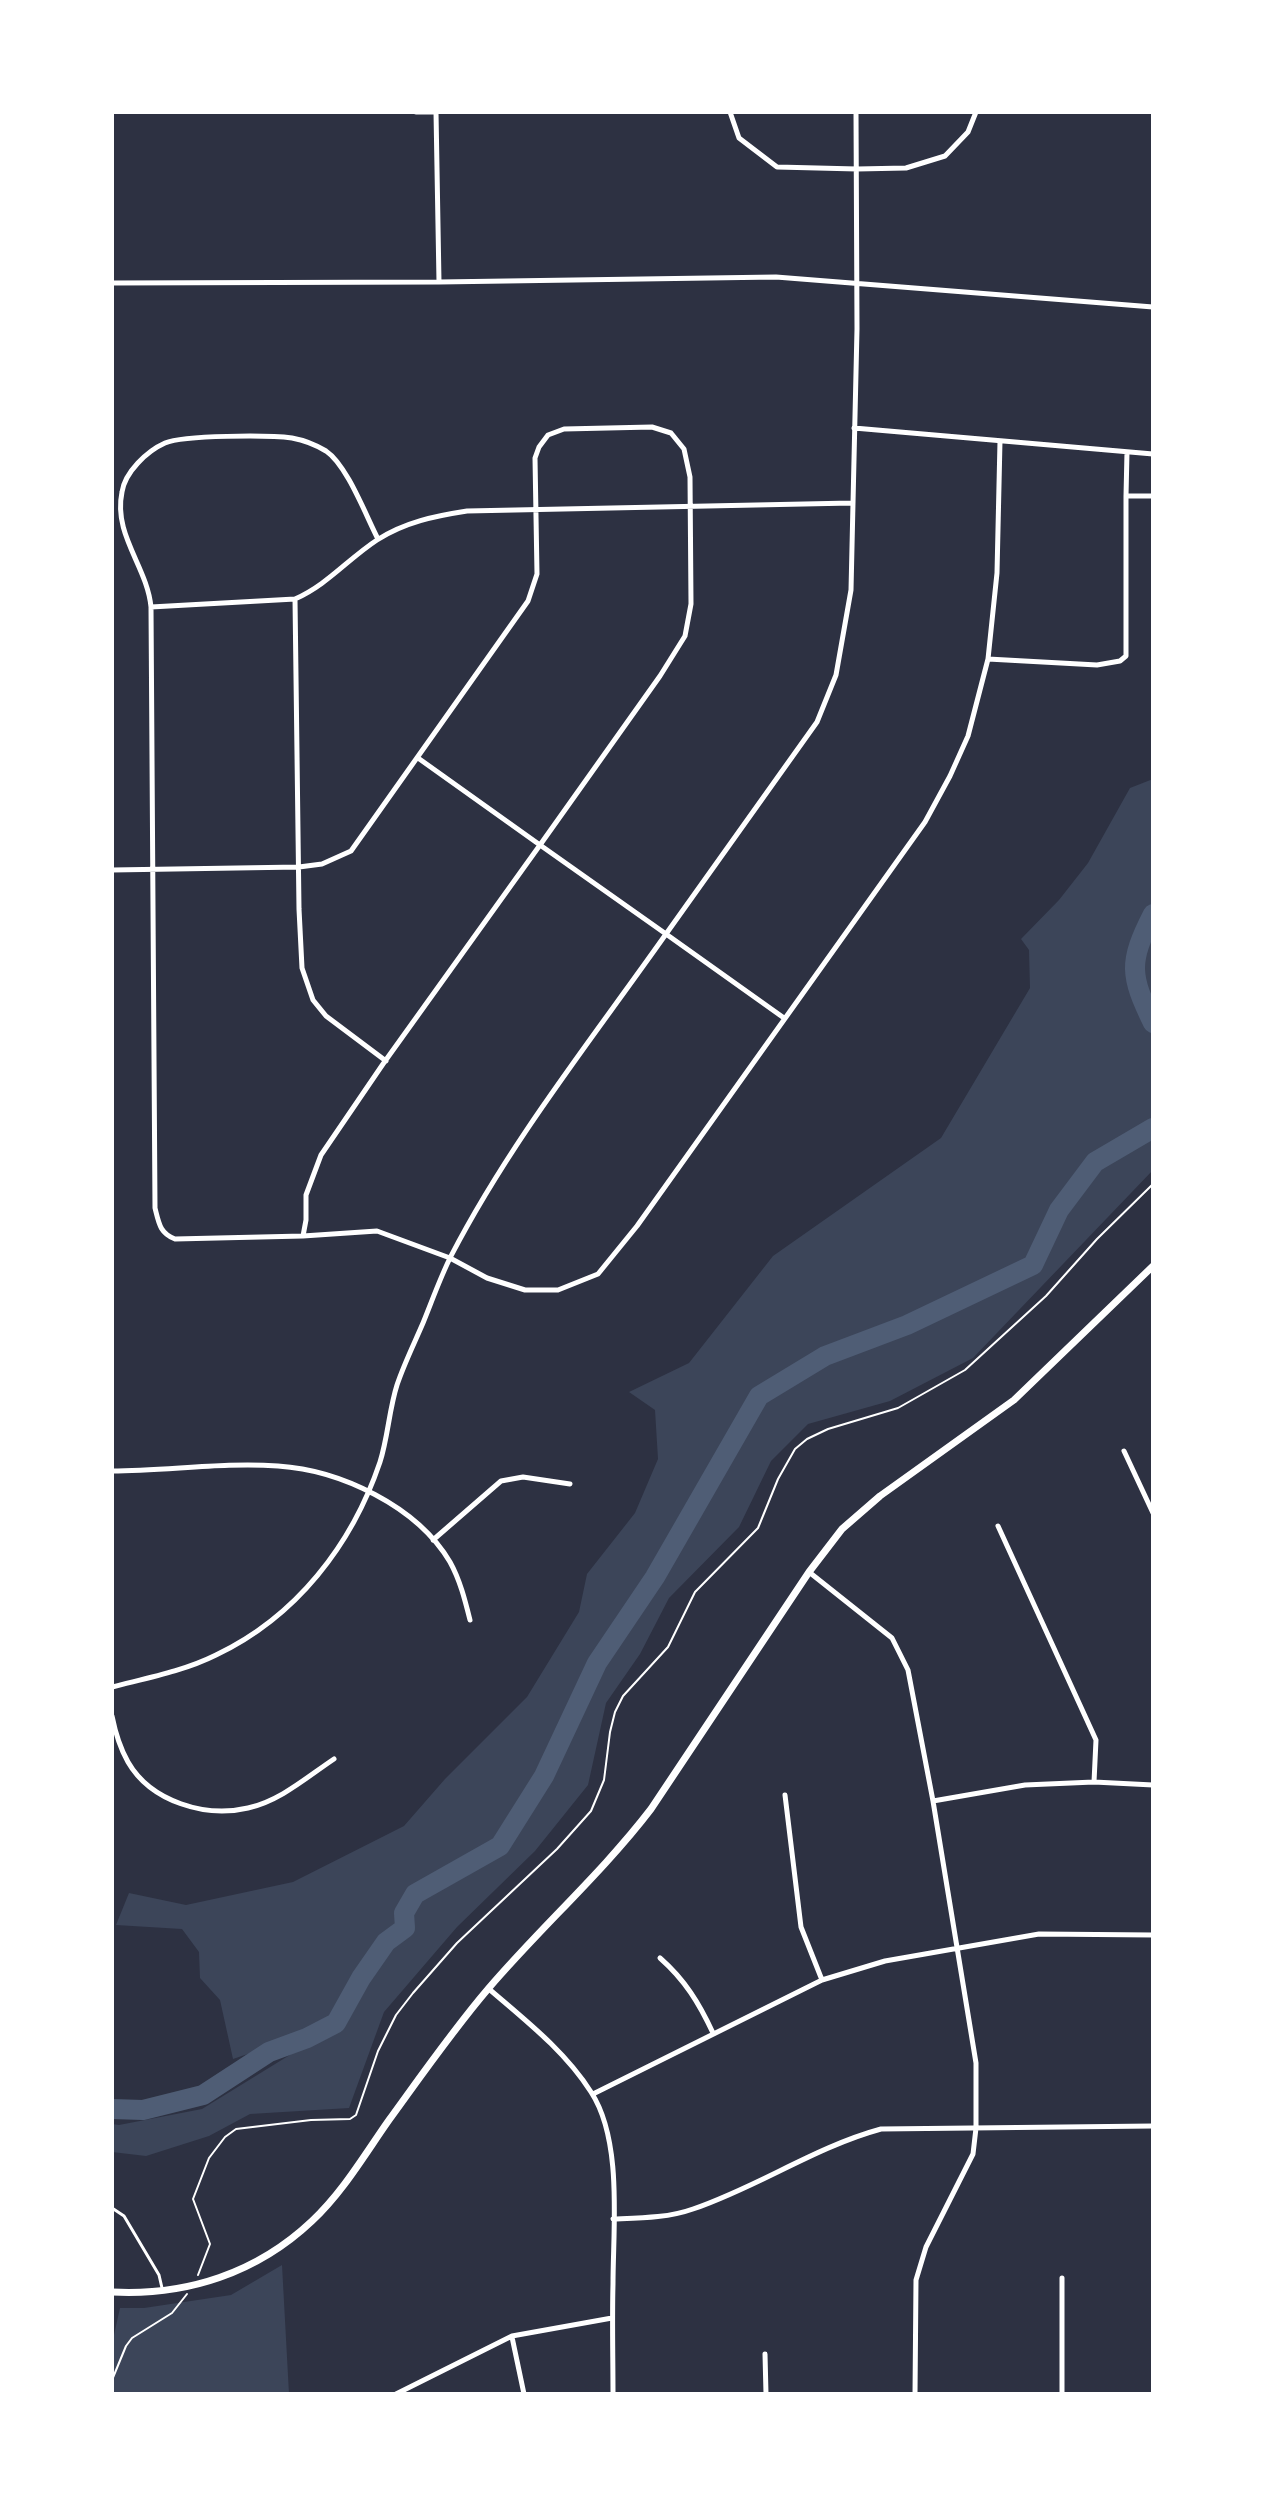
<!DOCTYPE html>
<style>
body{margin:0}
#map{position:relative;width:1265px;height:2506px;overflow:hidden;background:#2d3142;font-family:"Golos Text",sans-serif}
canvas{display:block}
.frame{position:absolute;inset:0;border:114px solid #fff;pointer-events:none}
</style>
<div id="map">
<canvas width="1265" height="2506"></canvas>
<div class="frame"></div>
</div>
<script>
const ctx = document.querySelector('canvas').getContext('2d');
ctx.lineJoin = 'round';
function paint(path, color) { ctx.fillStyle = color; ctx.fill(path, 'evenodd'); }
function stroke(path, color, width, dash) { ctx.strokeStyle = color; ctx.lineWidth = width; ctx.lineCap = dash ? 'butt' : 'round'; ctx.setLineDash(dash || []); ctx.stroke(path); }
paint(new Path2D(`
 M1153 779V1170L973 1358 890 1401 808 1424 771 1461 739 1527 669 1598 640 1654 606 1703 588 1785 535 1851 457 1927 384 2012 349 2108 250 2114 209 2136 146 2156 112 2152V2124L119 2125 202 2109 293 2053 283 2042 233 2059 220 2000 200 1978 199 1952 182 1929 116 1925 129 1893 186 1905 293 1882 404 1826 445 1779 527 1697 579 1612 587 1574 635 1513 658 1459 655 1410 629 1392 689 1363 773 1256 941 1138 1030 988 1029 950 1021 939 1059 900 1088 863 1130 788Z
 M282 2265 289 2394H112V2344L120 2308H144L231 2295Z`), '#3c4559');
stroke(new Path2D(`
 M1153 914C1128 963 1130 975 1153 1023
 M112 2109 143 2110 203 2095 269 2052 307 2038 336 2023 361 1978 386 1942 405 1928 404 1913 415 1894 500 1846 544 1776 597 1663 655 1577 759 1396 825 1356 907 1325 1033 1265 1059 1210 1095 1162 1153 1128`), '#4f5d75', 20);
stroke(new Path2D(`
 M198 2275 210 2244 193 2199 209 2158 225 2137 236 2129 311 2120 350 2119 356 2115 378 2051 396 2015 413 1993 457 1943 557 1849 591 1811 604 1780 610 1732 615 1712 623 1696 668 1647 695 1592 758 1528 778 1479 795 1449 807 1439 828 1429 898 1408 965 1370 1046 1296 1097 1239 1153 1184
 M112 2380 126 2346 132 2338 172 2313 187 2294`), '#fff', 2);
stroke(new Path2D(`
 M112 2208 124 2216 159 2275 162 2288`), '#fff', 3);
stroke(new Path2D(`
 M416 112H436
 M436 112 439 282
 M730 112 739 138 777 167 857 169 906 168 945 156 968 132 976 112
 M112 283 439 282 776 277 1153 307
 M854 428 1153 454
 M1126 496 1127 452
 M378 539C366 516 347 465 326 451 316 445 303 440 292 438 269 435 184 435 165 443 147 451 125 472 122 492 113 535 147 566 151 607L155 1208C159 1224 160 1233 175 1239L303 1236 377 1231 450 1258 487 1278 525 1290H558L598 1274 637 1226 925 822 950 776 968 736 988 659 1097 665 1120 661 1126 656V496H1153
 M295 599 299 909 302 968 313 1000 326 1016 386 1061
 M151 607 295 599C327 585 348 559 377 540 405 522 435 516 467 511L852 503
 M988 659 997 573 1000 441
 M112 870 299 867 322 864 351 851 528 601 537 574 535 458 539 447 548 435 564 429 652 427 671 433 684 449 690 477 691 604 685 636 660 676 540 845 418 758
 M784 1018 666 934 817 722 836 675 851 590 857 329 856 112
 M1124 1451 1153 1513
 M112 1471C167 1471 223 1462 278 1466 340 1470 417 1506 450 1562 460 1580 465 1600 470 1620
 M998 1526 1096 1740 1094 1782
 M433 1540 501 1481 523 1477 570 1484
 M809 1572 892 1638 908 1670 933 1801 976 2063V2128L973 2154 926 2247 916 2280 915 2394
 M112 1687C147 1678 184 1671 216 1655 296 1617 352 1545 380 1462 388 1437 389 1410 397 1385 404 1364 414 1344 423 1323 432 1301 440 1278 451 1256 510 1142 592 1039 666 934L540 845 383 1064 321 1155 306 1195V1220L303 1236
 M112 1716C115 1731 120 1748 128 1762 151 1802 206 1818 248 1808 280 1801 307 1777 334 1759
 M785 1795 801 1927 822 1980
 M933 1801 1025 1785 1094 1782 1153 1785
 M660 1958C685 1980 699 2003 713 2033
 M489 1989C525 2020 565 2051 591 2092 623 2141 613 2228 613 2284 612 2321 613 2357 613 2394
 M593 2094 822 1980 885 1961 1039 1934 1153 1935
 M613 2219C640 2218 668 2218 693 2209 758 2187 815 2147 881 2129L1153 2126
 M1062 2278V2394
 M512 2337 524 2394
 M765 2354 766 2394
 M396 2394 512 2336 612 2318`), '#fff', 5);
stroke(new Path2D(`
 M112 2292C187 2296 257 2273 312 2221 343 2192 365 2154 389 2120 421 2076 453 2030 488 1989 541 1927 602 1873 651 1809L809 1572 842 1529 880 1496 1014 1400 1153 1266`), '#fff', 7);
</script>
